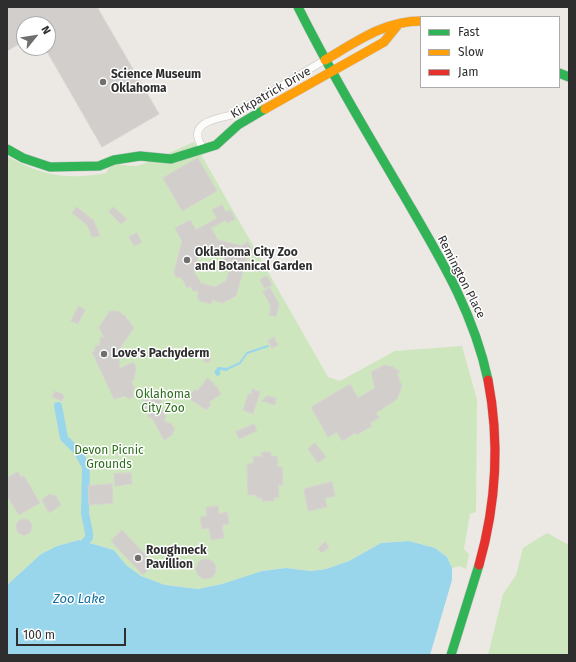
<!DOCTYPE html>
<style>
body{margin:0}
#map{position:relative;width:576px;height:662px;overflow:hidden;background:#ece8e4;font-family:"Fira Sans",sans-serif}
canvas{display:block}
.frame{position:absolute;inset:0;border:8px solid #2e2e2e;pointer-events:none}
.legend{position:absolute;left:420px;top:16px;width:140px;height:72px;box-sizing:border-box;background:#fff;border:1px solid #ababab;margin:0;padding:5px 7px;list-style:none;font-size:12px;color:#2e2e2e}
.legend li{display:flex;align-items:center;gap:8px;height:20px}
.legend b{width:20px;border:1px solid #ababab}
.north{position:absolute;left:16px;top:16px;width:40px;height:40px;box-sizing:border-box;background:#fff;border:1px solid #ababab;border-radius:50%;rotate:60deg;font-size:11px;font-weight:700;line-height:16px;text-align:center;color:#2e2e2e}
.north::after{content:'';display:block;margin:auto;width:14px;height:18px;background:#706f6e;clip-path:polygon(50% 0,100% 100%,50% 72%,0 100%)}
.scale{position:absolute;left:16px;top:628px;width:110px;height:18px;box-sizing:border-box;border:2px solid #2e2e2e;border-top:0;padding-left:5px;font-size:12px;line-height:14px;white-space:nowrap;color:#2e2e2e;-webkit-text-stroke:3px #fff;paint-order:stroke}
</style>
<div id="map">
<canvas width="576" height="662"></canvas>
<div class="frame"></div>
<ul class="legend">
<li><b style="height:5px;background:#30b455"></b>Fast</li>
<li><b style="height:5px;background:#ff9f0a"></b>Slow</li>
<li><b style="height:5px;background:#e5322d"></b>Jam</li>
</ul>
<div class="north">N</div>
<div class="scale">100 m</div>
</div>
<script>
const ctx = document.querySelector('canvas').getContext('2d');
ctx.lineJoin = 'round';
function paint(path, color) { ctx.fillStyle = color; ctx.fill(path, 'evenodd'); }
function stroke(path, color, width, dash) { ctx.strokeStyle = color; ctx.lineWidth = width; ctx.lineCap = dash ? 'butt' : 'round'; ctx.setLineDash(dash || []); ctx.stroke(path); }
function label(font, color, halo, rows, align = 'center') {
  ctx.font = font + ' "Fira Sans",sans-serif'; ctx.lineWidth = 3; ctx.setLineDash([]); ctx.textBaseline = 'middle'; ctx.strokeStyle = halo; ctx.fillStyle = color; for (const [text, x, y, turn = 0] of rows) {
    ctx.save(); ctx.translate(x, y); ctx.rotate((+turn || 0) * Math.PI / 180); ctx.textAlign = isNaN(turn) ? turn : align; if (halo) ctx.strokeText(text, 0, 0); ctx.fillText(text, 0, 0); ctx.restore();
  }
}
paint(new Path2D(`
 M194 142 328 377 340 381 395 351 462 346 477 400 476 512 470 514 464 549 469 554 466 569 459 566 452 568 447 557 435 548 409 541 381 543 349 561 326 569 311 571 286 568 262 571 222 584 198 589 165 585 141 576 126 565 114 550 79 540 57 546 41 554 7 585V156C42 176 66 180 106 173 113 159 123 167 136 166 147 164 181 147 194 142Z
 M547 533 569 545V655H488L503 594 516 575 523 548Z`), '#cee6be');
paint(new Path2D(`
 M218 367 230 368 227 371 220 370V375L217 376 214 372Z
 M79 540 114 550 126 565 141 576 165 585 198 589 222 584 262 571 286 568 311 571 326 569 349 561 381 543 409 541 435 548 447 557 452 568V580L430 655H7V585L41 554 57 546Z`), '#99d6ec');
stroke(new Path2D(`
 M229 368 240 363 247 353 268 346`), '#99d6ec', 2);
stroke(new Path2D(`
 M58 406 64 438 78 452 86 467 85 513 89 533V538L85 542`), '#99d6ec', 8);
const building = new Path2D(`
 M7 7H97L159 114 102 147 45 48H48V24H24V41L7 51Z
 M198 158 217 191 182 211 163 178Z
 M222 205 226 212 230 210 235 219 227 223 226 220 211 228 218 240 243 246 242 245 248 242 254 253 248 256V254L236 296 222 303 212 300 211 304 200 301 197 297 199 292 192 290 190 286 187 288 182 278 176 277 174 273 182 241 175 228 190 220 196 230 217 218 212 210ZM209 251 222 255 230 268 226 281 215 287 201 283 194 272 198 258Z
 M77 207 94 221 100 236 92 237 87 225 72 213Z
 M113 207 127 219 121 224 109 212Z
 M137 233 142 242 134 246 129 237Z
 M266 276H267L272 285 265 289 260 280Z
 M270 288 279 304 276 317 269 315 271 306 263 292Z
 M79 306 85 310 78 324 71 321Z
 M110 311H118L125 316 134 328 115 355 120 362 119 369 133 362 136 367 134 380 131 381 134 387 133 397 129 399 124 396 114 399 92 352 95 351V347L100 344V338L104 337 99 328Z
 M274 337 278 345 272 348 268 341Z
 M203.5 359a3.5 3.5 0 1 1 7 0a3.5 3.5 0 1 1-7 0Z
 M385 365 393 367 400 372 397 374 402 386 397 399 376 413 379 418 370 423 372 426 356 435 355 433 342 441 337 432 328 437 311 407 350 384 358 398 375 388 371 372Z
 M208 378 216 386 221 394 209 402 211 404 207 410 188 398 195 389 197 391Z
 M252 389 260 392 253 414 243 410 248 394H251Z
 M55 391 64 395 62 401 52 397Z
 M160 395 163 411 166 417 164 420 169 424 171 423 175 430 172 432 173 434 164 440 152 418H149L148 412H142L141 403H144V400H150V396Z
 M267 396 276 398 275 405 262 401Z
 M254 424 257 431 239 439 236 432Z
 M315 443 326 457 318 463 308 449Z
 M261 452H271V456H277L278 467H282L283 485H278L279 497 274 498V501H262V498H257V495H248L247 464 254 463 253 457 262 456Z
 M18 472 21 477 24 476 40 503 19 515 7 496V478Z
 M131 473 132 484 115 486 114 474Z
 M332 482 335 496 325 498 327 507 308 511 304 489Z
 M112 484 113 503 89 505 88 486Z
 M50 494 56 496 61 505 49 513 42 500Z
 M218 506 219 514 227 512 229 524 222 525 224 538 211 540 209 528 202 529 200 517 207 516 206 508Z
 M16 527a8 8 0 1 1 16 0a8 8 0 1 1-16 0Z
 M122 530 154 564 143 575 111 541Z
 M325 542 329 547 322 553 318 549Z
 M196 569a10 10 0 1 1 20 0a10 10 0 1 1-20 0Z`);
paint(building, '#d1cecb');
stroke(building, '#d7d4d0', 1);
const street = new Path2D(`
 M203 148C186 124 213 119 232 115L325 60`);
const fast = new Path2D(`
 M298 7C330 71 367 133 403 194 439 256 473 310 488 380
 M559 73 569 77
 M7 149 23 158 50 167 99 166 114 160 140 156 171 159 216 145 238 125 265 109
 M451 655 479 565`);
const slow = new Path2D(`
 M325 60C356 42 384 21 421 21
 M265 109 384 42 397 26`);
const jam = new Path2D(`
 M479 565C496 505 500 442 488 380`);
stroke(street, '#c5c4c5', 8);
stroke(fast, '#c5c4c5', 10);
stroke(slow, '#c5c4c5', 10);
stroke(jam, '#c5c4c5', 10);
stroke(street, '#fcfcfb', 7);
stroke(fast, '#30b455', 9);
stroke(slow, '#ff9f0a', 9);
stroke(jam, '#e5322d', 9);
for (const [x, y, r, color] of [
 [103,82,4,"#706f6e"],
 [187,260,4,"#706f6e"],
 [104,354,4,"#706f6e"],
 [138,558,4,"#706f6e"]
]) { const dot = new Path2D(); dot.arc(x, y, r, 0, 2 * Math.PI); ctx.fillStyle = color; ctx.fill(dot); stroke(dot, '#fff', 1.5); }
label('bold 12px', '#2e2e2e', '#fff', [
 ["Science Museum",111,75],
 ["Oklahoma",111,89],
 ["Oklahoma City Zoo",195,253],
 ["and Botanical Garden",195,267],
 ["Love's Pachyderm",112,354],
 ["Roughneck",146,551],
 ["Pavillion",146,565]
], 'left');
label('12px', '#2e2e2e', '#fff', [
 ["Kirkpatrick Drive",271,93,-30],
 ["Remington Place",461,277,63]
]);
label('12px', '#2c6e1b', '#fff', [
 ["Oklahoma",163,395],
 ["City Zoo",163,409],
 ["Devon Picnic",109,451],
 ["Grounds",109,465]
]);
label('italic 13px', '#0d6fa3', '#fff', [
 ["Zoo Lake",79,599]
]);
</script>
